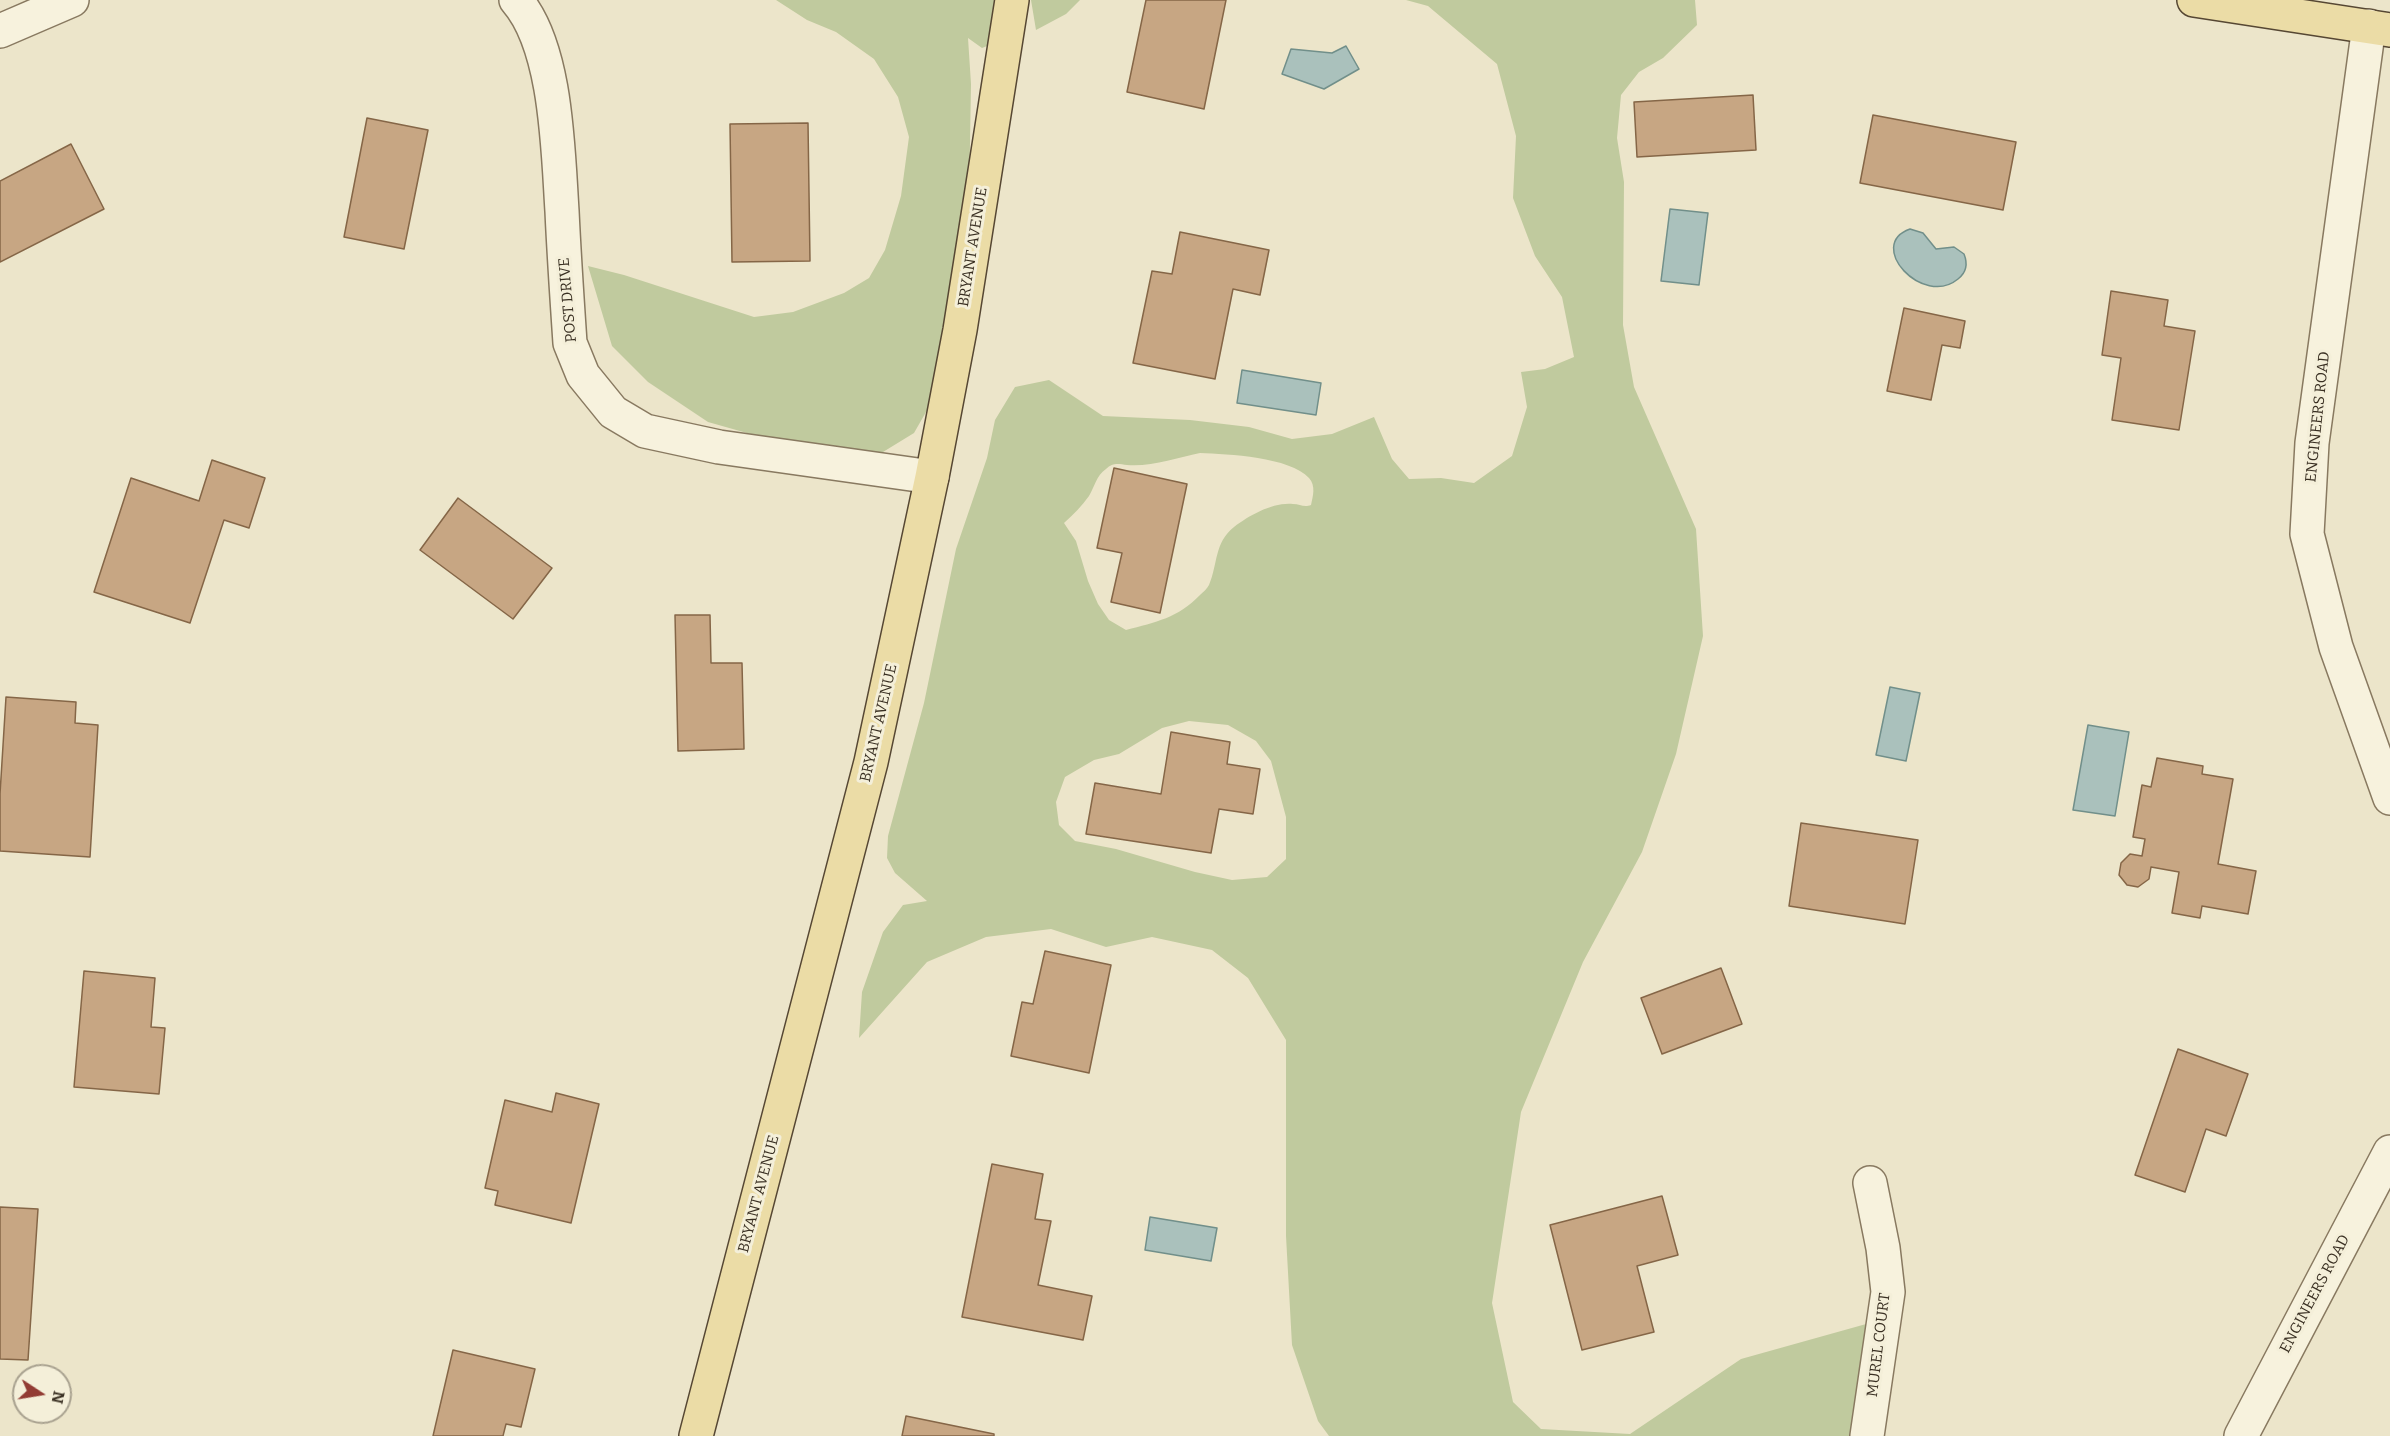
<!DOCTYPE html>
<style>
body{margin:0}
#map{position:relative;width:2390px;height:1436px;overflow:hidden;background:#ece5ca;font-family:Bitter,serif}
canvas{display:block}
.north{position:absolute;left:12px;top:1364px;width:60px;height:60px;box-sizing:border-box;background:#f4efd9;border:2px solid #a9a290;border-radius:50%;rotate:102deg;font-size:16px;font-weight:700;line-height:24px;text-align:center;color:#392f22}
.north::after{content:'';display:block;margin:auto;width:21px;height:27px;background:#923c34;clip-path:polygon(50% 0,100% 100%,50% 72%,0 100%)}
</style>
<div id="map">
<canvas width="2390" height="1436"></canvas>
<div class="north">N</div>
</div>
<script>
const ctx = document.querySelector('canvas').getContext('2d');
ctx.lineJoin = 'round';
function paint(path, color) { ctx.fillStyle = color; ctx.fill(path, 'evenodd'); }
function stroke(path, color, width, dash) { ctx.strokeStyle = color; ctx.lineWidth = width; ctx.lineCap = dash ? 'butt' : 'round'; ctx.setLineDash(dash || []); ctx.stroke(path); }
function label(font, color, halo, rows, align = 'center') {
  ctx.font = font + ' Bitter,serif'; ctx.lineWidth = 6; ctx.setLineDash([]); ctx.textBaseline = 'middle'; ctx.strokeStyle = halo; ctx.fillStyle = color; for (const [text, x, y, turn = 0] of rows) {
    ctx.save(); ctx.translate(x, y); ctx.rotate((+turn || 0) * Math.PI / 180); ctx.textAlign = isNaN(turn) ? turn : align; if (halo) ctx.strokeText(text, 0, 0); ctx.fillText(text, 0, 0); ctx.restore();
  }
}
paint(new Path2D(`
 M776 0H1026L997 42 982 48 968 38 971 84 969 201 930 405 914 433 883 452 853 456 807 450 708 422 648 382 612 346 588 266 624 275 754 317 793 312 844 293 869 278 885 250 901 196 909 137 898 97 874 59 836 32 807 20Z
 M1031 0H1080L1066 14 1036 30Z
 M1406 0H1695L1697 25 1663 58 1639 72 1621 95 1617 138 1624 182 1623 325 1634 387 1696 529 1703 636 1676 754 1642 852 1583 962 1521 1112 1492 1303 1513 1402 1541 1429 1630 1434 1741 1359 1884 1319 1867 1436H1329L1318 1421 1292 1345 1286 1236V1040L1248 978 1212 950 1152 937 1106 947 1051 929 986 937 927 962 859 1038 862 992 883 932 903 905 927 901 895 873 887 858 888 836 924 703 956 549 987 458 995 420 1015 387 1049 380 1103 416 1190 420 1249 427 1292 439 1332 434 1374 417 1392 459 1409 479 1441 478 1474 483 1512 456 1527 407 1521 372 1545 369 1574 357 1562 297 1535 256 1513 198 1516 136 1497 64 1428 6ZM1200 453C1228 454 1290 457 1309 478 1316 486 1313 496 1311 505 1304 508 1300 504 1293 504 1273 502 1250 515 1234 527 1214 543 1218 564 1209 585 1207 589 1203 592 1200 595 1178 618 1156 622 1126 630L1109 620 1098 604 1088 581 1076 541 1064 523C1073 515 1082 506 1089 496 1095 486 1096 476 1106 469 1113 462 1119 464 1127 465 1151 467 1177 458 1200 453ZM1189 721 1228 725 1256 741 1271 761 1286 817V859L1267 877 1232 880 1195 872 1116 849 1075 841 1059 825 1056 802 1065 777 1094 760 1119 754 1162 728Z`), '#c0ca9e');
const water = new Path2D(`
 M1346 46 1359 69 1324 89 1282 74 1291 49 1332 53Z
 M1670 209 1708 213 1699 285 1661 281Z
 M1910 229 1923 233 1936 249 1954 247 1964 254C1968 264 1967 272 1958 279 1923 308 1865 245 1910 229Z
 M1242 370 1321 383 1316 415 1237 403Z
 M1890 687 1920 693 1906 761 1876 755Z
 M2088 725 2129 732 2115 816 2073 810Z
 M1150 1217 1217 1228 1211 1261 1145 1250Z`);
paint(water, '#aac1bc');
stroke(water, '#718f8a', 1.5);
const building = new Path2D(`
 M1146 0H1226L1204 109 1127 92Z
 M1753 95 1756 150 1637 157 1634 102Z
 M1873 115 2016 142 2003 210 1860 183Z
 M367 118 428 130 404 249 344 237Z
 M808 123 810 261 732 262 730 124Z
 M71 144 104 209 0 262V181Z
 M1180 232 1269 250 1260 295 1233 289 1215 379 1133 363 1152 271 1172 274Z
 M2111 291 2168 300 2164 326 2195 331 2179 430 2112 420 2121 358 2102 355Z
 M1904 308 1965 321 1960 348 1942 345 1931 400 1887 391Z
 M212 460 265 478 249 528 224 520 190 623 94 592 131 478 199 501Z
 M1114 468 1187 484 1160 613 1111 602 1122 553 1097 548Z
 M458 498 552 568 513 619 420 550Z
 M675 615H710L711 663H742L744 749 678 751Z
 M6 697 76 702 75 723 98 725 90 857 0 851V794Z
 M1171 732 1230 742 1227 764 1260 769 1253 814 1219 809 1211 853 1086 834 1095 783 1161 794Z
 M2157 758 2203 766 2202 774 2233 779 2218 864 2256 871 2248 914 2202 906 2200 918 2172 913 2179 872 2151 867 2149 879 2138 887 2127 885 2119 875 2121 863 2130 854 2142 856 2145 839 2133 837 2142 785 2151 787Z
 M1801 823 1918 840 1905 924 1789 906Z
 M1045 951 1111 965 1089 1073 1011 1056 1022 1002 1033 1004Z
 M1721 968 1742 1024 1662 1054 1641 998Z
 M84 971 155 978 151 1027 165 1028 159 1094 74 1087Z
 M2178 1049 2248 1074 2226 1136 2206 1129 2185 1192 2135 1175Z
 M556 1093 599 1104 571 1223 495 1205 498 1191 485 1188 505 1100 552 1112Z
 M992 1164 1043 1174 1035 1219 1051 1221 1038 1285 1092 1296 1083 1340 962 1317Z
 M1662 1196 1678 1255 1637 1266 1654 1332 1582 1350 1550 1225Z
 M0 1207 38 1209 28 1360 0 1359Z
 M453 1350 535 1369 521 1427 506 1424 503 1436H433Z
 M906 1416 994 1434V1436H902Z`);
paint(building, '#c7a683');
stroke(building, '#856647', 1.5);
const minor = new Path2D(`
 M516 0C557 47 558 151 562 211 564 255 567 299 570 343L583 375 613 412 645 431 719 447 932 477
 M2369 26 2312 443 2307 534 2336 647 2390 798
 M0 31 72 0
 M1867 1436 1888 1292 1883 1248 1870 1183
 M2241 1436 2390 1152`);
const major = new Path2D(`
 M2194 0 2390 30
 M696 1436 871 762 932 477 960 330 1012 0`);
stroke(minor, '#887960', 36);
stroke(major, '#564733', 36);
stroke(minor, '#f7f2dd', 33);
stroke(major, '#ebdca6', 33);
label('15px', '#392f22', '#f4efd9', [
 ["BRYANT AVENUE",973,247,-81],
 ["POST DRIVE",568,300,-95],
 ["ENGINEERS ROAD",2318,417,-84],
 ["BRYANT AVENUE",879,723,-77],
 ["BRYANT AVENUE",759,1194,-75],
 ["ENGINEERS ROAD",2315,1294,-62],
 ["MUREL COURT",1879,1345,-83]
]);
</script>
